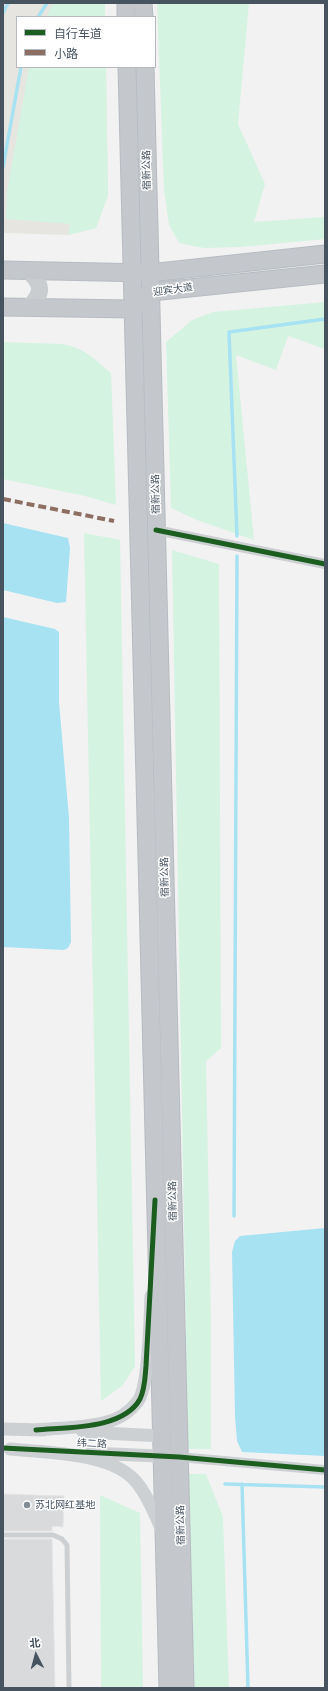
<!DOCTYPE html>
<meta charset="utf-8">
<style>
body{margin:0}
#map{position:relative;width:328px;height:1691px;overflow:hidden;background:#f2f2f2;font-family:"PT Sans Narrow","Noto Sans SC",sans-serif}
canvas{display:block}
.frame{position:absolute;inset:0;border:4px solid #475460;pointer-events:none}
.legend{position:absolute;left:16px;top:16px;width:140px;height:52px;box-sizing:border-box;background:#fff;border:1px solid #b5bbbf;margin:0;padding:5px 7px;list-style:none;font-size:12px;color:#475460}
.legend li{display:flex;align-items:center;gap:8px;height:20px}
.legend b{width:20px;border:1px solid #b5bbbf}
.north{position:absolute;left:16px;top:1635px;width:40px;height:40px;-webkit-text-stroke:3px #fff;paint-order:stroke;rotate:354deg;font-size:11px;font-weight:700;line-height:16px;text-align:center;color:#475460}
.north::after{content:'';display:block;margin:auto;width:14px;height:18px;background:#475460;clip-path:polygon(50% 0,100% 100%,50% 72%,0 100%)}
</style>
<div id="map">
<canvas width="328" height="1691"></canvas>
<div class="frame"></div>
<ul class="legend">
<li><b style="height:5px;background:#1b5e20"></b>自行车道</li>
<li><b style="height:5px;background:#8d6e63"></b>小路</li>
</ul>
<div class="north">北</div>
</div>
<script>
const ctx = document.querySelector('canvas').getContext('2d');
ctx.lineJoin = 'round';
function paint(path, color) { ctx.fillStyle = color; ctx.fill(path, 'evenodd'); }
function stroke(path, color, width, dash) { ctx.strokeStyle = color; ctx.lineWidth = width; ctx.lineCap = dash ? 'butt' : 'round'; ctx.setLineDash(dash || []); ctx.stroke(path); }
function label(font, color, halo, rows, align = 'center') {
  ctx.font = font + ' "PT Sans Narrow","Noto Sans SC",sans-serif'; ctx.lineWidth = 3; ctx.setLineDash([]); ctx.textBaseline = 'middle'; ctx.strokeStyle = halo; ctx.fillStyle = color; for (const [text, x, y, turn = 0] of rows) {
    ctx.save(); ctx.translate(x, y); ctx.rotate((+turn || 0) * Math.PI / 180); ctx.textAlign = isNaN(turn) ? turn : align; if (halo) ctx.strokeText(text, 0, 0); ctx.fillText(text, 0, 0); ctx.restore();
  }
}
paint(new Path2D(`
 M3 3H105V17H17V67H106L108 195 96 228 68 235 3 233Z`), '#e7e5e0');
paint(new Path2D(`
 M55 3H105V17H47L50 8Z
 M157 3H249L238 124 265 184 254 222 325 217V239L241 247 204 248 179 243 169 225 164 190Z
 M29 67H106L108 195 96 228 68 235 70 224 6 219 7 192Z
 M325 302V349L288 336 276 370 236 355 254 540 197 520 171 508 166 342 192 320 213 312Z
 M3 342 61 344C85 348 93 358 111 373L116 505 85 496 3 479Z
 M84 533 120 540 135 1366 123 1385 101 1401Z
 M172 550 219 564 221 1048 206 1061 211 1319V1449H188Z
 M188 1474H206L223 1517 229 1688H193Z
 M100 1495 140 1513 143 1688H101Z`), '#d5f3e1');
paint(new Path2D(`
 M3 523 68 538 70 548 66 602 57 603 3 590Z
 M3 617 55 629 59 632V702L69 818 71 942 68 948 64 950 3 947Z
 M325 1228V1456L242 1452 237 1441 235 1417 232 1252 235 1241 240 1236Z`), '#a7e2f3');
stroke(new Path2D(`
 M3 13 8 3
 M38 17 47 3
 M3 167 21 67
 M237 536 229 332 325 319
 M234 1216 237 556
 M225 1484 325 1487
 M242 1484 248 1688`), '#a7e2f3', 3.5);
const building = new Path2D(`
 M3 1494 64 1496 63 1527 52 1526V1531H3Z
 M3 1539H52L55 1688H3Z`);
paint(building, '#d9dadc');
stroke(building, '#e3e4e5', 1);
const trunk = new Path2D(`
 M126 3V17
 M143 3 144 17
 M127 67 168 1688
 M145 67 185 1688
 M3 270 149 273 325 254
 M3 307 132 309 151 292 325 274`);
stroke(trunk, '#b6bcc2', 19);
stroke(new Path2D(`
 M3 1535H53L62 1539 67 1545 69 1688`), '#cdd0d3', 5);
stroke(new Path2D(`
 M156 530 325 564
 M179 1457 325 1470`), '#cdd0d3', 10);
stroke(new Path2D(`
 M3 1429 44 1430
 M36 1430C58 1428 82 1428 103 1423 117 1420 130 1412 138 1401 149 1387 150 1316 151 1296
 M83 1432 162 1436
 M10 1449C47 1453 113 1452 137 1483 149 1497 155 1516 163 1532
 M91 1453 179 1457`), '#cdd0d3', 13);
stroke(new Path2D(`
 M29 271C43 286 43 291 30 307`), '#c9cdd0', 17);
stroke(trunk, '#c4c8cc', 17);
stroke(new Path2D(`
 M3 499 114 521`), '#8d6e63', 4, [8, 4]);
stroke(new Path2D(`
 M156 530 325 564
 M36 1430C66 1427 123 1430 140 1399 145 1389 145 1377 146 1366L155 1200
 M3 1448 179 1457 325 1470`), '#1b5e20', 5);
for (const [x, y, r, color] of [
 [27,1505,4,"#838b93"]
]) { const dot = new Path2D(); dot.arc(x, y, r, 0, 2 * Math.PI); ctx.fillStyle = color; ctx.fill(dot); stroke(dot, '#fff', 1.5); }
label('10px', '#475460', '#fff', [
 ["宿新公路",147,170,-91],
 ["迎宾大道",173,290,-8],
 ["宿新公路",156,494,-91],
 ["宿新公路",165,877,-91],
 ["宿新公路",173,1201,-91],
 ["纬二路",92,1444,3],
 ["宿新公路",181,1525,-91]
]);
label('10px', '#475460', '#fff', [
 ["苏北网红基地",35,1505]
], 'left');
</script>
